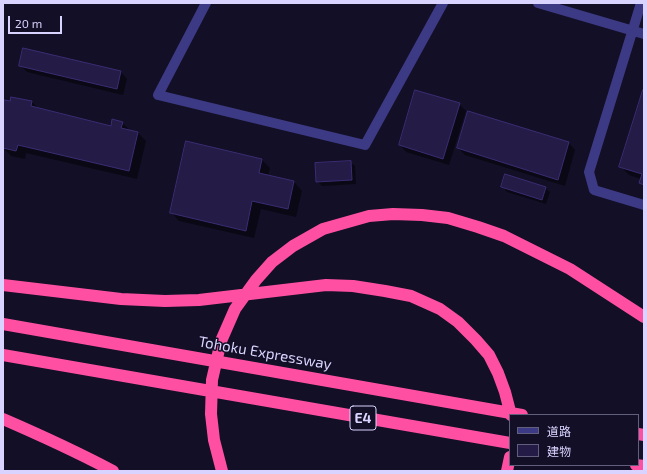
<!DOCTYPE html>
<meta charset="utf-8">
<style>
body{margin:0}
#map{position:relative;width:647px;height:474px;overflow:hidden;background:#130f26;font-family:"Exo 2","Noto Sans JP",sans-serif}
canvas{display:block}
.frame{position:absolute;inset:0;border:4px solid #d9d4ff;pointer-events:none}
.legend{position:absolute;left:509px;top:414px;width:130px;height:52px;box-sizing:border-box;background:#130f26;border:1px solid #625e7d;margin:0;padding:5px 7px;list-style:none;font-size:12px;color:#d9d4ff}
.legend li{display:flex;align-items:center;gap:8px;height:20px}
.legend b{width:20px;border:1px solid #625e7d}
.scale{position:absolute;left:8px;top:16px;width:54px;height:18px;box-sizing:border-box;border:2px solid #d9d4ff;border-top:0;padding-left:5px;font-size:12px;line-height:14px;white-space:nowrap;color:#d9d4ff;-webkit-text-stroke:3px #130f26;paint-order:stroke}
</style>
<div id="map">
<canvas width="647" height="474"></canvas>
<div class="frame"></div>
<ul class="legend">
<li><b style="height:5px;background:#3d3a85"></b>道路</li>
<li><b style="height:11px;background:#241b47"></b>建物</li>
</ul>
<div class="scale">20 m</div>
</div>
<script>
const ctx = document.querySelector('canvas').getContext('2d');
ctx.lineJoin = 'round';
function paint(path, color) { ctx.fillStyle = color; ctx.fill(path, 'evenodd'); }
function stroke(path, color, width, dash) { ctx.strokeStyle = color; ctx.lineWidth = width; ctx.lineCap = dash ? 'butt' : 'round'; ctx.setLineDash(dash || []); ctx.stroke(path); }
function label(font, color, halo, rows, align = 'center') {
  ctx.font = font + ' "Exo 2",sans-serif'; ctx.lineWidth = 3; ctx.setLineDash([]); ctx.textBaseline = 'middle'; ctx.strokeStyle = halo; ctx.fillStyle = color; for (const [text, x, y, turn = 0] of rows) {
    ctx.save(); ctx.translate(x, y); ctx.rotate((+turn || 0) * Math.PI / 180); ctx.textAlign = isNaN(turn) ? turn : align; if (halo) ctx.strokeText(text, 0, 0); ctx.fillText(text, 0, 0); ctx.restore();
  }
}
paint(new Path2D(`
 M20 65 121 72 127 79 123 95 27 72Z
 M644 92V187L640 183 641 179 629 175 621 167Z
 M32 102 39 109 111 127 122 123 131 131 138 133 146 141 137 179 26 153 25 159 11 156 3 148V110Z
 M459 104 466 111 449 165 406 152 400 145Z
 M469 112 569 143 575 150 565 186 465 155 458 148Z
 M262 160 270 168 268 176 294 182 302 191 296 217 261 209 254 238 179 221 171 212Z
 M350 162 355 166 356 184 322 186 317 181Z
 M503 187 545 188 550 192 546 204 507 192Z`), '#0007');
const building = new Path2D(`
 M23 48 121 71 117 89 19 66Z
 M415 90 460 103 443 159 399 145Z
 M643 90 644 91V185L639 183 642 174 619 167Z
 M11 97 32 101 31 106 111 126 112 119 123 122 121 128 138 132 129 171 18 145 16 151 3 148V105L4 100 10 101Z
 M468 111 569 142 558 180 457 148Z
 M186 141 262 159 259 173 294 181 288 209 252 201 246 231 170 213Z
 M351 161 352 180 316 182 315 163Z
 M505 174 546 187 542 200 501 187Z`);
paint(building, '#241b47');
stroke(building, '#3b2d73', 1);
stroke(new Path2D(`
 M206 3 158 95 365 145 443 3
 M538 3 644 34
 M641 3 589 172 594 190 644 205`), '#3d3a85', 10);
stroke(new Path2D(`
 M3 285 121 299 165 301 199 300 326 285 353 286 385 291 411 296 440 309 458 322 476 340 489 355 498 373 505 392 511 415
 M3 324 522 415
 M3 355 510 443
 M3 419C40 435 77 452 113 471
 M638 434 644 435
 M636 465 644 466
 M222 471 214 440 211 414 212 380 221 341 235 309 256 280 272 262 293 246 323 229 369 216 393 214 422 215 448 218 478 227 504 236 570 269 644 317
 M507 471 510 457`), '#ff4fa3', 12);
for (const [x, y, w] of [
 [363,418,26]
]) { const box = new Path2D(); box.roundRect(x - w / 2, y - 12, w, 24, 3); ctx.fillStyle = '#130f26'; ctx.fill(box); stroke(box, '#d9d4ff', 1); }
label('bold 14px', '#d9d4ff', null, [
 ["E4",363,418]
]);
label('15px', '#d9d4ff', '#130f26', [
 ["Tohoku Expressway",265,353,10]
]);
</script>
